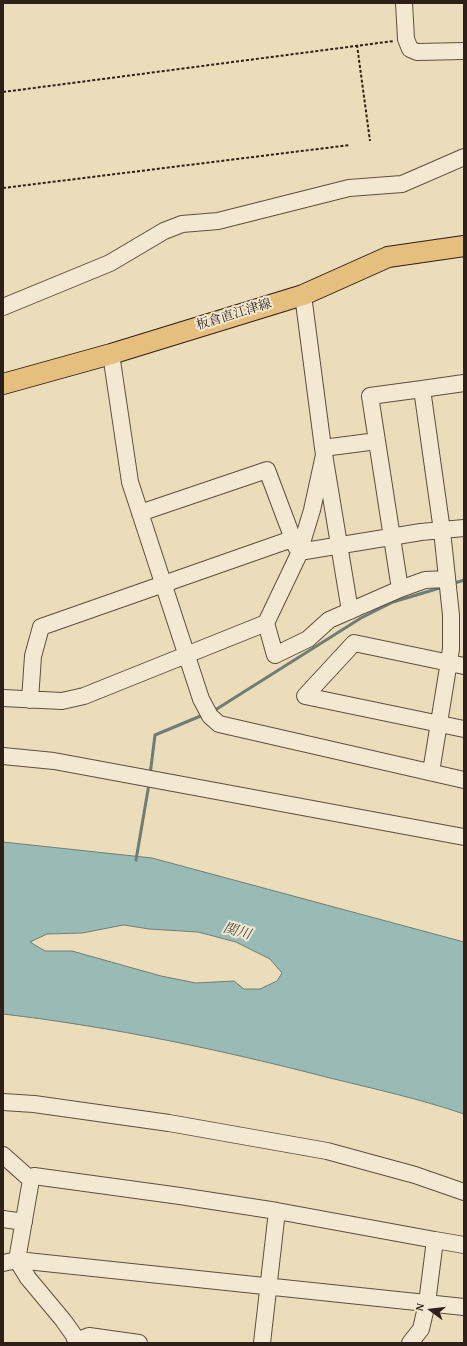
<!DOCTYPE html>
<meta charset="utf-8">
<style>
body{margin:0}
#map{position:relative;width:467px;height:1346px;overflow:hidden;background:#ecddba;font-family:"Gentium Book Plus",serif}
canvas{display:block}
.frame{position:absolute;inset:0;border:4px solid #2e1f18;pointer-events:none}
.north{position:absolute;left:411px;top:1290px;width:40px;height:40px;-webkit-text-stroke:3px #f3e9d2;paint-order:stroke;rotate:285deg;font-size:11px;font-weight:700;line-height:16px;text-align:center;color:#2e1f18}
.north::after{content:'';display:block;margin:auto;width:14px;height:18px;background:#2e1f18;clip-path:polygon(50% 0,100% 100%,50% 72%,0 100%)}
</style>
<div id="map">
<canvas width="467" height="1346"></canvas>
<div class="frame"></div>
<div class="north">N</div>
</div>
<script>
const ctx = document.querySelector('canvas').getContext('2d');
ctx.lineJoin = 'round';
function paint(path, color) { ctx.fillStyle = color; ctx.fill(path, 'evenodd'); }
function stroke(path, color, width, dash) { ctx.strokeStyle = color; ctx.lineWidth = width; ctx.lineCap = dash ? 'butt' : 'round'; ctx.setLineDash(dash || []); ctx.stroke(path); }
function label(font, color, halo, rows, align = 'center') {
  ctx.font = font + ' "Gentium Book Plus","Noto Serif JP",serif'; ctx.lineWidth = 4; ctx.setLineDash([]); ctx.textBaseline = 'middle'; ctx.strokeStyle = halo; ctx.fillStyle = color; for (const [text, x, y, turn = 0] of rows) {
    ctx.save(); ctx.translate(x, y); ctx.rotate((+turn || 0) * Math.PI / 180); ctx.textAlign = isNaN(turn) ? turn : align; if (halo) ctx.strokeText(text, 0, 0); ctx.fillText(text, 0, 0); ctx.restore();
  }
}
const water = new Path2D(`
 M3 842 152 858 464 942V1114C420 1099 375 1089 330 1078 222 1050 113 1027 3 1014ZM124 925 149 929 198 932 236 942 270 959 282 973 277 981 260 989H244L234 981 196 983 161 976 72 951H45L30 942 47 934 82 933Z`);
paint(water, '#99bbb5');
stroke(water, '#6e7d76', 1);
stroke(new Path2D(`
 M452 584 464 580
 M212 712 361 618 393 602 443 587
 M150 775 155 735 203 715
 M136 860 149 784`), '#6e7d76', 3);
const minor = new Path2D(`
 M404 3 406 39 410 49 417 52 464 51
 M303 295 323 448 350 611
 M3 307 110 263 164 231 182 224 218 221 349 188 402 184 464 157
 M111 354 130 482 201 699 210 716 219 724 464 780
 M422 389 370 396 400 589 425 580 447 579
 M323 448 377 441
 M140 513 267 470 296 547
 M299 552 421 532 464 528
 M266 623 275 655 308 639 329 620 400 589
 M464 666 354 643 305 696 464 729
 M3 698 62 701 84 696 266 623 298 556 312 510 324 455
 M30 700 33 656 41 627 292 539
 M3 756 54 761 464 837
 M431 772 451 649V615L442 531 422 389 464 383
 M3 1102 34 1104 169 1123 327 1151 415 1175 464 1192
 M3 1155 31 1180
 M3 1219 24 1222
 M435 1240 464 1245
 M3 1263 17 1260 464 1307
 M76 1341 89 1336 139 1343
 M77 1343 73 1334 63 1320 28 1278 17 1260 31 1180 34 1176 180 1196 277 1211 435 1240 427 1303 421 1329 410 1343
 M262 1343 277 1211`);
const major = new Path2D(`
 M3 384 111 354 303 295 388 257 464 246`);
stroke(minor, '#5e4e40', 18);
stroke(major, '#2e1f18', 22);
stroke(new Path2D(`
 M357 45 370 141
 M3 92 394 41
 M3 188 350 145`), '#2e1f18', 2, [3, 2]);
stroke(minor, '#f3e9d2', 16);
stroke(major, '#e6be7d', 20);
label('13px', '#2e1f18', '#f3e9d2', [
 ["板倉直江津線",234,315,-17]
]);
label('italic 14px', '#4e4e47', '#f3e9d2', [
 ["関川",237,932,16]
]);
</script>
